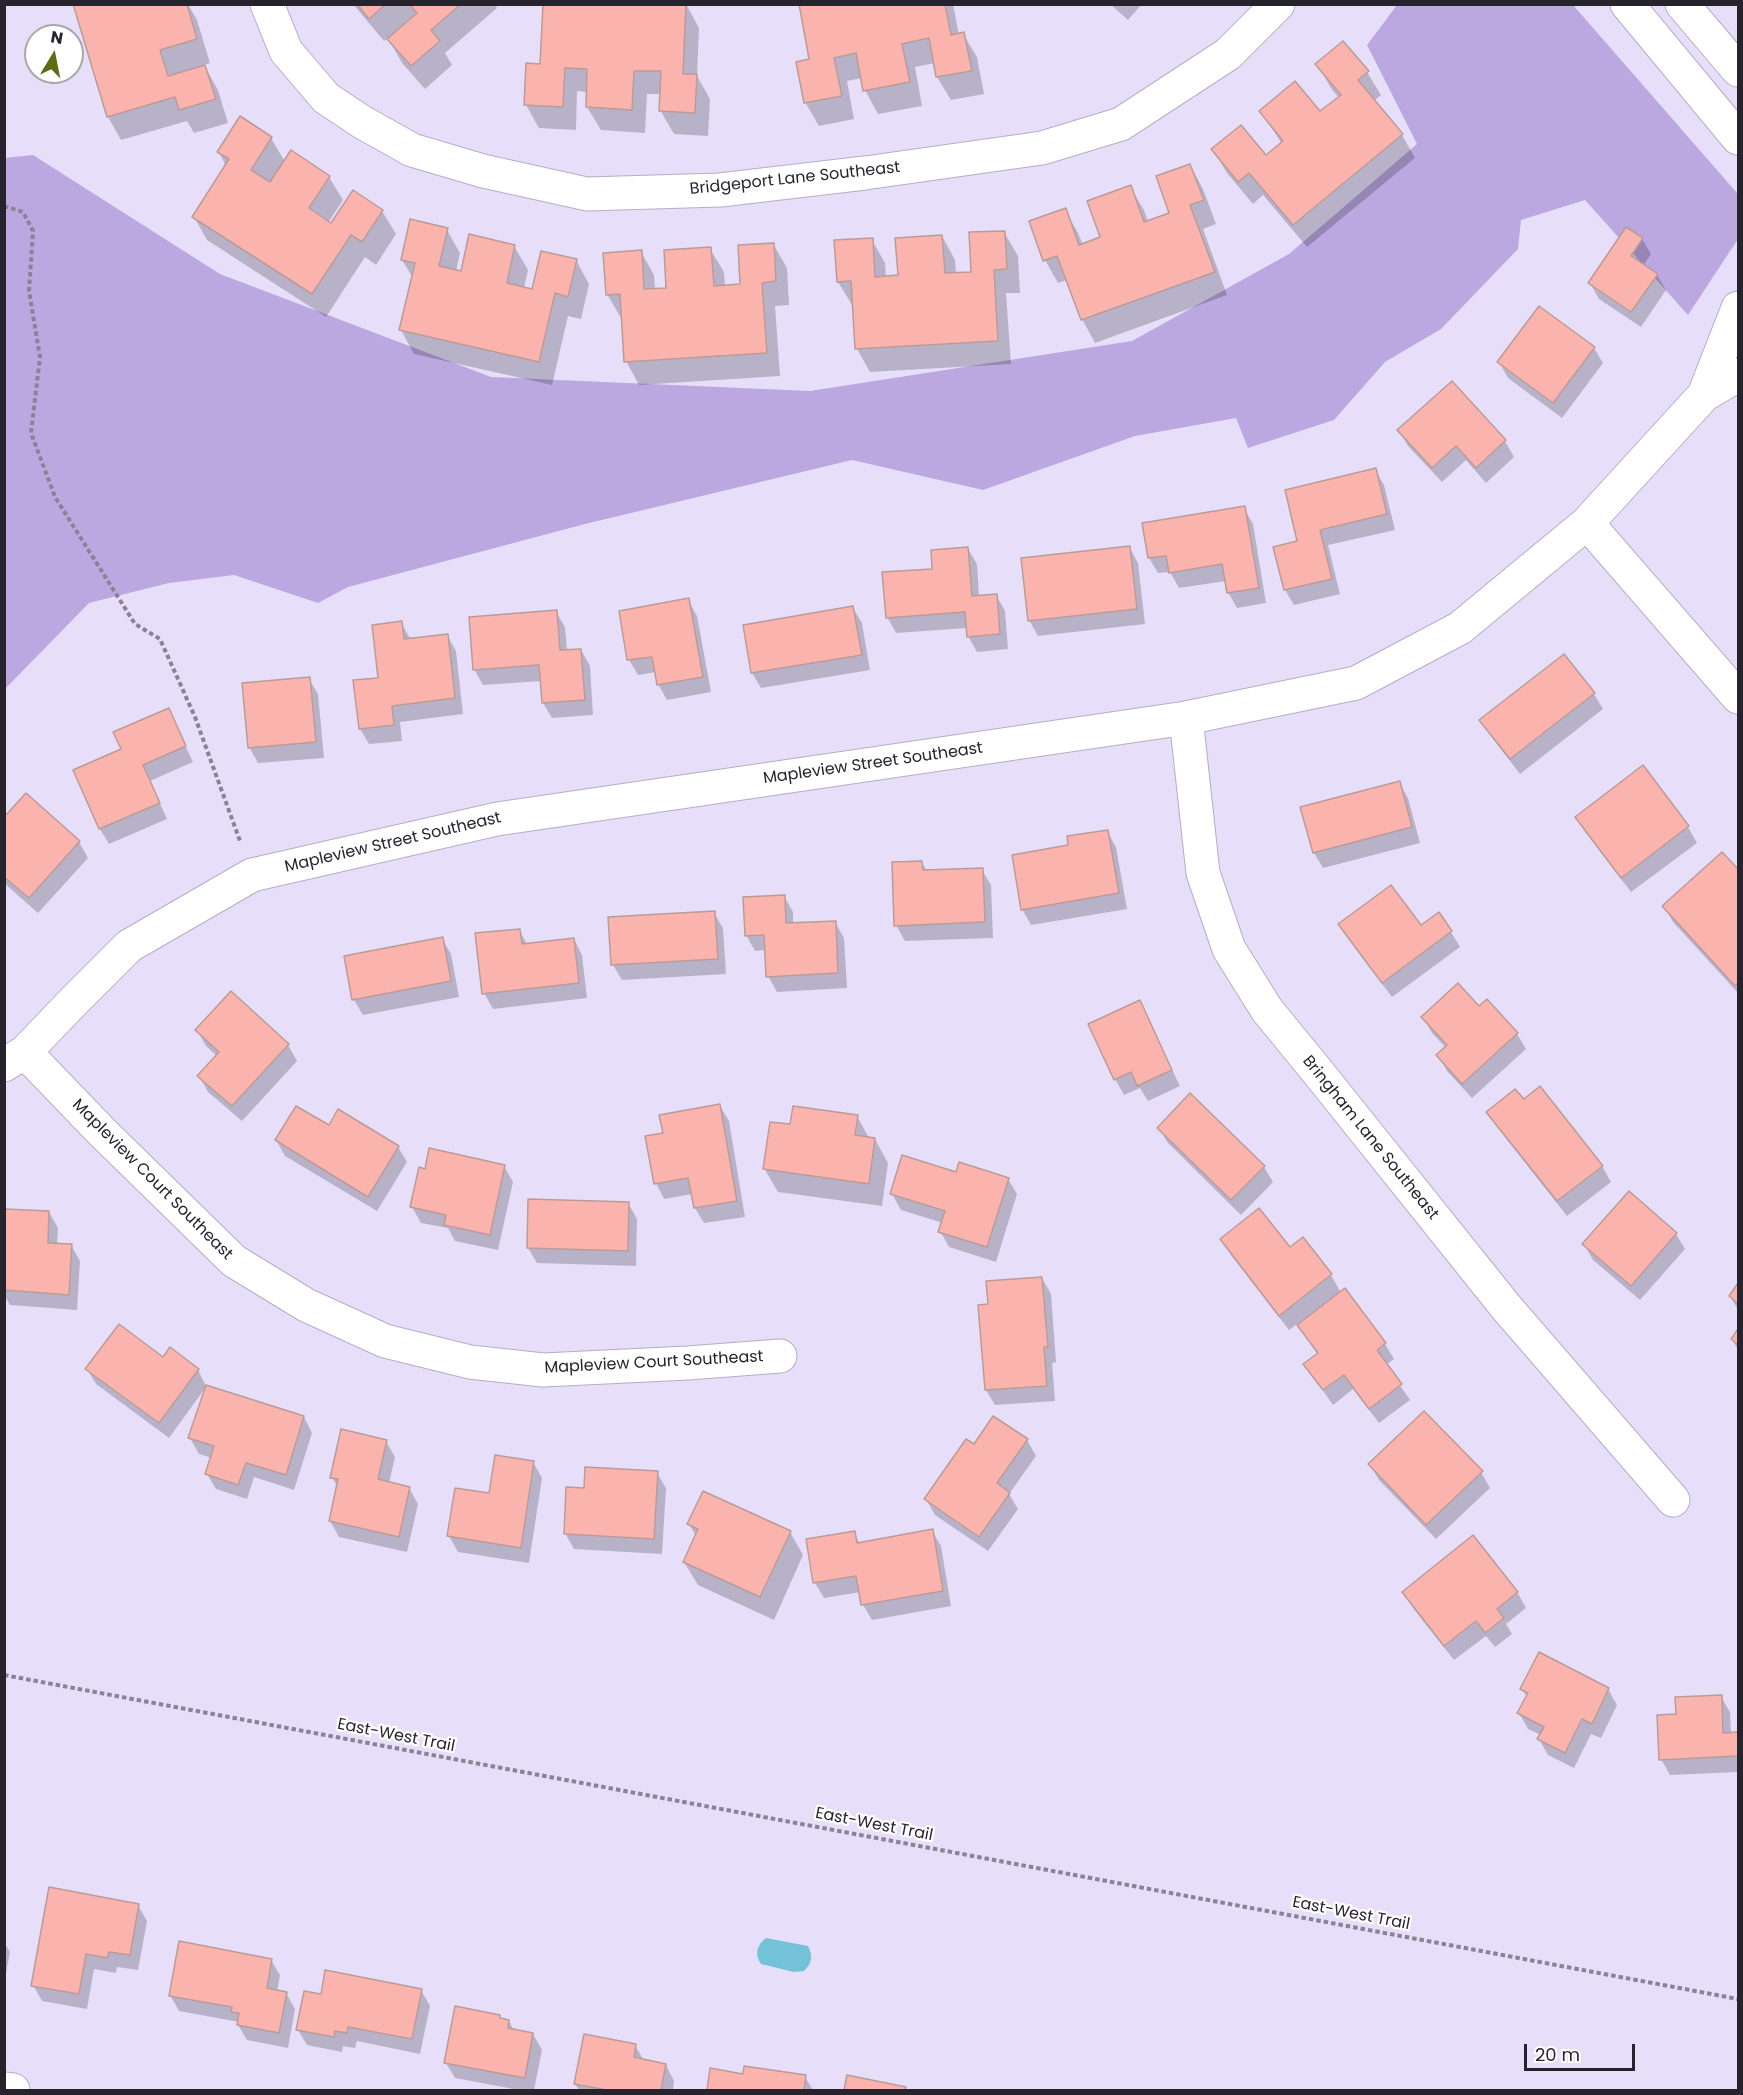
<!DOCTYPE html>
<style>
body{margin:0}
#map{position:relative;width:1743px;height:2095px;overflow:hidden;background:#e7dffa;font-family:Poppins,sans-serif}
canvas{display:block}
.frame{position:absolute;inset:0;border:6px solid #26232d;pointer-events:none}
.north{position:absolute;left:24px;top:24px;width:60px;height:60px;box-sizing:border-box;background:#fff;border:2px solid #a8a7ab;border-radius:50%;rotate:10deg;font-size:16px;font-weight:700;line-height:24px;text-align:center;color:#26232d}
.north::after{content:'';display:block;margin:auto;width:21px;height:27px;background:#606c15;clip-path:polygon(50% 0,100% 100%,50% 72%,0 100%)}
.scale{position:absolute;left:1524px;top:2044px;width:111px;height:27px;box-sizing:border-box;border:3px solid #26232d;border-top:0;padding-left:8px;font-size:18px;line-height:21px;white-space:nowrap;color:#26232d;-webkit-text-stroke:4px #fff;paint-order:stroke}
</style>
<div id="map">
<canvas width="1743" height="2095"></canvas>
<div class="frame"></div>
<div class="north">N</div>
<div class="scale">20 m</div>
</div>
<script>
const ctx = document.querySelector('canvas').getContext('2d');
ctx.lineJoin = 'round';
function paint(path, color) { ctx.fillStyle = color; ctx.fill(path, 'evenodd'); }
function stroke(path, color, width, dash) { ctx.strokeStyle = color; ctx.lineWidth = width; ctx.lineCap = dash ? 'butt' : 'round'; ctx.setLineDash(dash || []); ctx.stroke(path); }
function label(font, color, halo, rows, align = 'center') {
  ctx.font = font + ' Poppins,sans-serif'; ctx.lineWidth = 4.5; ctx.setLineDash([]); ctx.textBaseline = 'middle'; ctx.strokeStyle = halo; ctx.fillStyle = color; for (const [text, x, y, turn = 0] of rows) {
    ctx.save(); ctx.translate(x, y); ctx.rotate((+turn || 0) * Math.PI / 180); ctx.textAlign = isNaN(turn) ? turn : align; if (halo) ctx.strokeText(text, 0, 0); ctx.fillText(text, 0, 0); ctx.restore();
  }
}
paint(new Path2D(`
 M1397 5H1573L1738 194V239L1688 315 1585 200 1521 220 1518 249 1441 329 1385 362 1334 420 1248 448 1236 418 1135 436 983 490 852 460 585 524 348 587 318 603 234 575 169 583 89 603 5 689V158L33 155 220 274 491 377 810 391 1132 341 1289 254 1417 144 1367 45Z`), '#bba8e1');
paint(new Path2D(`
 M766 1938 808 1946C813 1956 812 1963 804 1971L794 1972 761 1964C754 1954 757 1945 766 1938Z`), '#74c2d7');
paint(new Path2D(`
 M74 4H188L197 20 210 63 204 65 218 90 228 123 194 133 187 121 121 140 108 117Z
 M353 4H495L497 8 445 53 452 65 425 89 402 63 388 38 384 41Z
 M686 4 699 28 697 76 710 99 708 136 674 134 660 110 661 94H647L645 133 601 130 587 107 588 92 577 91 576 130 539 128 526 105 542 66Z
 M801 4H953L959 35 963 34 977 57 984 94 951 100 937 77 935 63 915 67 922 106 878 114 865 90 862 78 847 81 854 119 819 126 805 102 811 61Z
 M1110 4H1142L1128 20Z
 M1317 64 1367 72 1381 95 1374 101 1402 135 1415 158 1307 247 1263 195 1253 204 1227 173 1213 150 1266 157 1282 144 1261 111 1320 113 1339 98 1331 88Z
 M240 119 271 138 285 162 329 177 343 200 328 223 332 225 382 211 396 234 376 265 365 257 326 317 207 240 194 217 226 166 219 152Z
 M1190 165 1203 189 1216 224 1203 229 1227 295 1095 343 1082 319 1067 280 1058 283 1045 260 1065 210 1078 233 1083 245 1102 238 1130 187 1144 210 1148 222 1171 214Z
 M447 230 460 253 456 271 462 273 514 246 528 270 524 288 533 290 576 260 589 284 581 319 568 316 552 385 414 354 401 330 413 278 402 260Z
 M1004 232 1018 256 1020 293H1006L1011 364 870 372 857 349 854 305H852L838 282 872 240 885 263 886 278 899 277 942 236 955 260 956 274 973 273Z
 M1642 239 1651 254 1643 266 1657 275 1666 290 1641 327 1599 299 1590 283Z
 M773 244 787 268 789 305 775 306 780 376 639 385 626 361 623 317 621 318 607 294 641 252 654 275 655 290 668 289 710 249 724 272 725 287 741 286Z
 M1594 348 1603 363 1562 418 1508 378 1499 362Z
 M1452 383 1505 441 1514 457 1486 483 1466 460 1442 482 1408 446 1399 431Z
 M1375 470 1384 485 1395 530 1328 545 1340 594 1294 605 1285 590 1275 548 1299 542Z
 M1244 508 1253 524 1266 603 1237 608 1228 592 1226 581 1179 588 1170 572 1158 573 1149 558Z
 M1129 547 1138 563 1145 624 1038 636 1029 620Z
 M968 549 977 564 979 597 996 595 1005 611 1008 649 977 652 968 636 967 628 896 633 887 617 934 570Z
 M688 600 697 616 711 692 667 700 658 684 656 672 638 675 629 660 620 612Z
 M853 608 862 623 870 670 761 688 752 673 744 626Z
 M556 612 565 627 567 651 581 650 590 666 593 715 552 718 543 703 542 681 483 685 474 669Z
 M401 623 410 638 447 635 456 651 463 714 400 722 402 741 369 744 360 729Z
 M1564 656 1594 694 1603 709 1520 774 1490 735 1481 720Z
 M309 679 318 694 324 758 258 763 249 747Z
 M168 709 193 762 150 781 167 819 109 844 100 829 75 771 123 750Z
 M1643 768 1688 827 1697 843 1631 892 1586 833 1577 818Z
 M1399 783 1408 798 1420 843 1323 868 1314 853 1302 808Z
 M4 819 79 842 88 858 38 913 4 883Z
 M1107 831 1116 847 1127 909 1031 925 1022 909 1070 847Z
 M1722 854 1738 872V993L1673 922 1664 906Z
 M922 863 927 871 982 870 991 885 993 938 905 941 896 925Z
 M784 896 793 912V924L835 922 844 938 847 988 777 992 768 976 767 950 755 951 746 935Z
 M714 913 723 928 726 974 622 980 613 965Z
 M1340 925 1420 927 1451 932 1460 947 1392 997 1349 940Z
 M519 930 527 944 574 939 582 955 587 998 493 1009 484 993Z
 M442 939 451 954 459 997 363 1015 354 1000 346 957Z
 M1139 1002 1180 1086 1148 1101 1140 1088 1124 1095 1115 1079Z
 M1479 1008 1517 1034 1526 1049 1472 1098 1447 1071 1438 1055 1446 1048 1432 1033 1423 1017Z
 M197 1030 288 1045 297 1061 242 1121 208 1092 199 1076 217 1056 206 1046Z
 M1523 1101 1602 1166 1611 1182 1567 1216 1497 1127 1488 1112Z
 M720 1106 729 1121 745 1217 704 1223 695 1208 692 1194 664 1199 656 1183 664 1134Z
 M857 1116 869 1138 875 1139 888 1163 882 1206 778 1192 764 1168 791 1126Z
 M329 1127 398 1147 407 1162 377 1211 285 1156 276 1140Z
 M1159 1128 1264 1167 1273 1182 1241 1215 1168 1143Z
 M504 1166 513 1182 498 1250 455 1241 448 1228 421 1223 412 1207 426 1170Z
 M957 1174 1008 1179 1017 1194 996 1262 949 1247 940 1231 943 1223 901 1210 892 1194Z
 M628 1203 637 1219 636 1266 537 1263 528 1248Z
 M6 1210 49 1212 58 1228 57 1245H71L80 1261 77 1310 10 1305 4 1295Z
 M1676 1234 1685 1249 1640 1300 1593 1260 1584 1244Z
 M1303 1239 1331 1275 1341 1293 1344 1290 1385 1344 1394 1359 1386 1365 1410 1400 1379 1423 1353 1389 1333 1405 1305 1365 1318 1355 1297 1324 1289 1330 1231 1255 1222 1240 1290 1249Z
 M1042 1278 1051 1294 1056 1362 1052 1363 1055 1401 995 1405 986 1390 980 1306H989Z
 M1738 1285V1310L1730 1296Z
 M1738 1331V1350L1732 1339Z
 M163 1359 198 1370 206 1386 304 1417 312 1433 294 1490 254 1477 247 1499 216 1489 207 1474 212 1458 199 1454 190 1438 206 1387 169 1438 96 1384 87 1369Z
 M1027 1440 1036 1456 1009 1494 1018 1509 988 1551 935 1515 926 1499 974 1446Z
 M386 1441 395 1457 389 1483 409 1488 418 1504 407 1552 339 1537 330 1521 338 1488 332 1477Z
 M533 1462 542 1478 529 1563 458 1552 449 1536 490 1495Z
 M1370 1465 1481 1472 1490 1488 1436 1539 1379 1480Z
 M657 1473 666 1488 662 1554 574 1549 565 1533 585 1490Z
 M689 1524 790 1532 803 1555 774 1620 698 1585 684 1562 696 1536Z
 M932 1531 941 1546 951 1606 872 1620 863 1605 861 1592 824 1598 815 1583 808 1541 854 1533 860 1544Z
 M1404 1592H1517L1526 1608 1506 1624 1512 1634 1495 1647 1486 1636 1454 1660 1413 1608Z
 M1522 1689H1608L1617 1705 1601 1738 1591 1734 1574 1768 1548 1755 1539 1739 1541 1735 1528 1729 1519 1713 1527 1697Z
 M1721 1697 1730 1712 1731 1734 1738 1733V1772L1670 1775 1661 1759 1678 1715Z
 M138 1905 147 1921 138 1970 117 1967 116 1973 94 1969 87 2009 42 2001 33 1985Z
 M4 1942 10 1952 4 1984Z
 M271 1960 280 1975 277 1992 286 1993 295 2009 288 2048 247 2040 238 2025 239 2022 179 2011 170 1995Z
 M421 1990 430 2006 420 2054 357 2041 355 2048 343 2046 342 2052 307 2045 298 2030 322 1996Z
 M499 2016 501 2020 509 2021 514 2031 533 2034 542 2050 534 2090H519L455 2078 446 2063Z
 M635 2045 644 2061 666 2065 674 2081 673 2090H579L575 2084Z
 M712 2070 745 2075 805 2077 813 2090H709Z
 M848 2077 905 2088 907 2090H845Z`), '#0003');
const building = new Path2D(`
 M73 4H187L197 39 160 50 168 76 205 65 216 99 179 110 175 97 107 117Z
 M357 4H386L369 19Z
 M409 4H461L431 30 440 41 411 66 387 39 417 13Z
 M543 4H686L683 74H697L695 113 659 111 661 71H634L632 110 586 107 587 69 565 68 563 107 524 105 526 63 540 64Z
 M799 4H945L951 35 964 32 972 71 936 77 929 38 902 44 910 82 863 91 856 53 834 58 842 96 804 103 796 62 809 59Z
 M1343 41 1369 71 1358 80 1403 134 1293 225 1249 173 1238 182 1211 149 1241 125 1266 155 1283 141 1259 111 1295 81 1320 111 1341 95 1315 64Z
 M240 116 272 137 251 170 270 182 291 150 330 176 309 208 331 223 353 190 383 210 362 242 351 235 312 294 192 217 229 159 217 152Z
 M1190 164 1204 200 1190 205 1215 272 1081 320 1057 256 1043 261 1029 221 1066 208 1079 245 1100 237 1087 201 1131 185 1144 222 1169 213 1156 176Z
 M410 219 448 228 439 266 461 271 469 234 515 245 507 283 532 289 541 251 577 259 568 297 555 293 539 362 399 330 415 263 401 260Z
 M1626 227 1643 238 1631 256 1658 274 1631 312 1588 283Z
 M1005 231 1007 269 994 270 998 341 855 349 851 281 837 282 834 240 873 238 875 277 898 275 895 238 942 235 945 273 971 272 969 232Z
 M774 243 776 281 762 283 767 353 624 362 620 294 606 295 603 253 642 250 644 289 666 288 664 250 711 247 714 286 740 284 738 245Z
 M1539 306 1595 347 1553 403 1497 362Z
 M1452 381 1506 440 1476 468 1456 446 1432 468 1397 430Z
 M1376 468 1387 514 1320 530 1332 579 1284 590 1273 547 1297 541 1285 490Z
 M1245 506 1259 588 1227 593 1222 564 1169 573 1166 556 1148 558 1142 523Z
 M1130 546 1137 609 1028 621 1021 558Z
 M968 547 972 596 997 594 1000 634 967 637 965 612 886 618 882 572 932 569 931 550Z
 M689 598 703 677 657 685 652 657 627 660 619 611Z
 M853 606 862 655 751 673 743 625Z
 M557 610 560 650 581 649 585 700 542 703 539 665 473 670 469 617Z
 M402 621 404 639 448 634 455 698 392 706 394 725 359 729 353 680 378 678 372 625Z
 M1564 654 1595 693 1510 759 1479 720Z
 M310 677 316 742 248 748 242 683Z
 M169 708 186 746 143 765 160 803 99 829 73 770 121 749 113 732Z
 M1643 765 1689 826 1621 878 1575 817Z
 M1400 781 1412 827 1313 853 1300 807Z
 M26 793 80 841 29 898 4 877V817Z
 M1108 830 1119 893 1021 910 1012 855 1068 845 1067 836Z
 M1722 852 1738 869V983L1735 986 1662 906Z
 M922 861 923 870 983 868 985 922 894 926 892 862Z
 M1391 885 1421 925 1439 912 1452 931 1382 983 1338 924Z
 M785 895 786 923 836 921 838 973 766 977 764 935 745 936 743 897Z
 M715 911 718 959 611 965 608 917Z
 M520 929 522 944 574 938 579 983 482 994 475 933Z
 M443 937 451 981 352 1000 344 956Z
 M1458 983 1479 1006 1487 999 1518 1033 1462 1084 1436 1055 1447 1045 1421 1017Z
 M231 991 289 1044 232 1106 197 1076 219 1052 195 1030Z
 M1140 1000 1172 1070 1137 1086 1131 1072 1114 1080 1088 1024Z
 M1540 1086 1603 1166 1557 1201 1486 1112 1515 1089 1524 1099Z
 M1190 1093 1265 1166 1231 1200 1157 1128Z
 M720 1104 737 1201 694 1208 688 1178 654 1184 645 1136 663 1133 659 1115Z
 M296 1106 329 1125 338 1109 399 1146 368 1197 275 1140Z
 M793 1106 858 1115 855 1135 875 1138 869 1184 763 1169 770 1122 790 1124Z
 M429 1148 505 1165 490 1235 444 1225 446 1215 410 1207 419 1167 425 1169Z
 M902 1155 956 1172 959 1162 1009 1178 987 1247 938 1232 945 1211 890 1194Z
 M1629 1191 1677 1233 1631 1286 1582 1244Z
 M528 1199 629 1202 628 1251 527 1248Z
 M1259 1208 1290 1247 1303 1237 1332 1274 1279 1316 1220 1239Z
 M5 1209 49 1211 48 1243 72 1244 69 1295 4 1290Z
 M1042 1277 1048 1347H1044L1047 1386 985 1390 978 1305 988 1304 986 1281Z
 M1738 1283V1304L1729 1296Z
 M1345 1288 1386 1343 1377 1350 1402 1384 1369 1409 1344 1375 1323 1390 1303 1364 1318 1353 1297 1325Z
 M119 1324 163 1357 170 1347 199 1369 159 1423 85 1369Z
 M1738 1329V1345L1731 1339Z
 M206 1385 304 1416 286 1475 246 1463 238 1485 205 1474 214 1446 188 1438Z
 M1424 1411 1483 1471 1426 1525 1368 1464Z
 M993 1416 1028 1439 997 1483 1010 1493 979 1537 924 1499 966 1439 974 1444Z
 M341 1429 387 1440 378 1479 410 1487 399 1537 329 1521 338 1479 330 1478Z
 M495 1455 534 1461 521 1548 447 1536 455 1488 489 1493Z
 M585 1467 658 1471 654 1539 564 1534 566 1487 584 1488Z
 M703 1491 791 1531 760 1597 683 1562 698 1529 687 1524Z
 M933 1529 943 1591 861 1605 856 1576 813 1583 806 1539 855 1531 857 1543Z
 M1473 1535 1518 1592 1497 1609 1504 1618 1485 1633 1476 1621 1444 1646 1402 1592Z
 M1539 1652 1609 1688 1592 1724 1582 1719 1565 1753 1537 1739 1544 1727 1517 1713 1528 1693 1520 1689Z
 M1722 1695 1723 1733 1738 1732V1756L1659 1760 1657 1715 1676 1714 1675 1697Z
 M49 1887 139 1904 130 1955 109 1952 107 1958 86 1954 79 1994 31 1986Z
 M179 1941 272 1959 267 1988 287 1992 279 2033 237 2025 239 2013 231 2012 232 2007 169 1996Z
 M325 1970 422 1989 412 2039 348 2027 347 2033 335 2031 334 2037 296 2030 304 1991 321 1994Z
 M455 2006 500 2015V2018L509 2020 508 2028 533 2033 525 2078 444 2063Z
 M584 2034 636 2044 634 2057 666 2064 661 2090H607L574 2084Z
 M744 2066 806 2075 804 2090H707L710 2068 743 2074Z
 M847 2075 906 2087 905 2090H844Z`);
paint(building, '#fab4ad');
stroke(building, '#bb9b98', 1.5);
const minor = new Path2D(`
 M267 4 286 51 326 98 362 122 412 150 483 171 587 194 720 190 865 173 1042 148 1121 124 1228 54 1278 4
 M1738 308 1704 395 1738 375
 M1587 523 1738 697
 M1186 718 1203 873 1229 949 1267 1010 1317 1071 1506 1307 1673 1500
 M25 1052 102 1132 234 1261 306 1305 385 1341 470 1362 543 1370 688 1363 780 1356
 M4 1065 25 1052 73 1002 129 946 252 875 497 819 1186 718 1356 683 1460 628 1587 523 1704 395
 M4 2089 13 2090`);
const secondary = new Path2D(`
 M1627 4 1738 138
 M1682 4 1738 70`);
stroke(minor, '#b5adc7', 35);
stroke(secondary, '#b5adc7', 35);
stroke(new Path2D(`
 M4 206 23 212 33 231 29 291 40 357 31 433 55 497 135 624 160 639 195 717 240 841
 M4 1675 1738 1999`), '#898396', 4, [4.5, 3]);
stroke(minor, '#fff', 33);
stroke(secondary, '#fff', 33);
label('16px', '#26232d', '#fff', [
 ["Bridgeport Lane Southeast",795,179,-6],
 ["Mapleview Street Southeast",873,764,-8],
 ["Mapleview Street Southeast",393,843,-13],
 ["Bringham Lane Southeast",1370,1138,51],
 ["Mapleview Court Southeast",152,1180,45],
 ["Mapleview Court Southeast",654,1363,-3],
 ["East-West Trail",396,1736,11],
 ["East-West Trail",874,1825,11],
 ["East-West Trail",1351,1914,11]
]);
</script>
